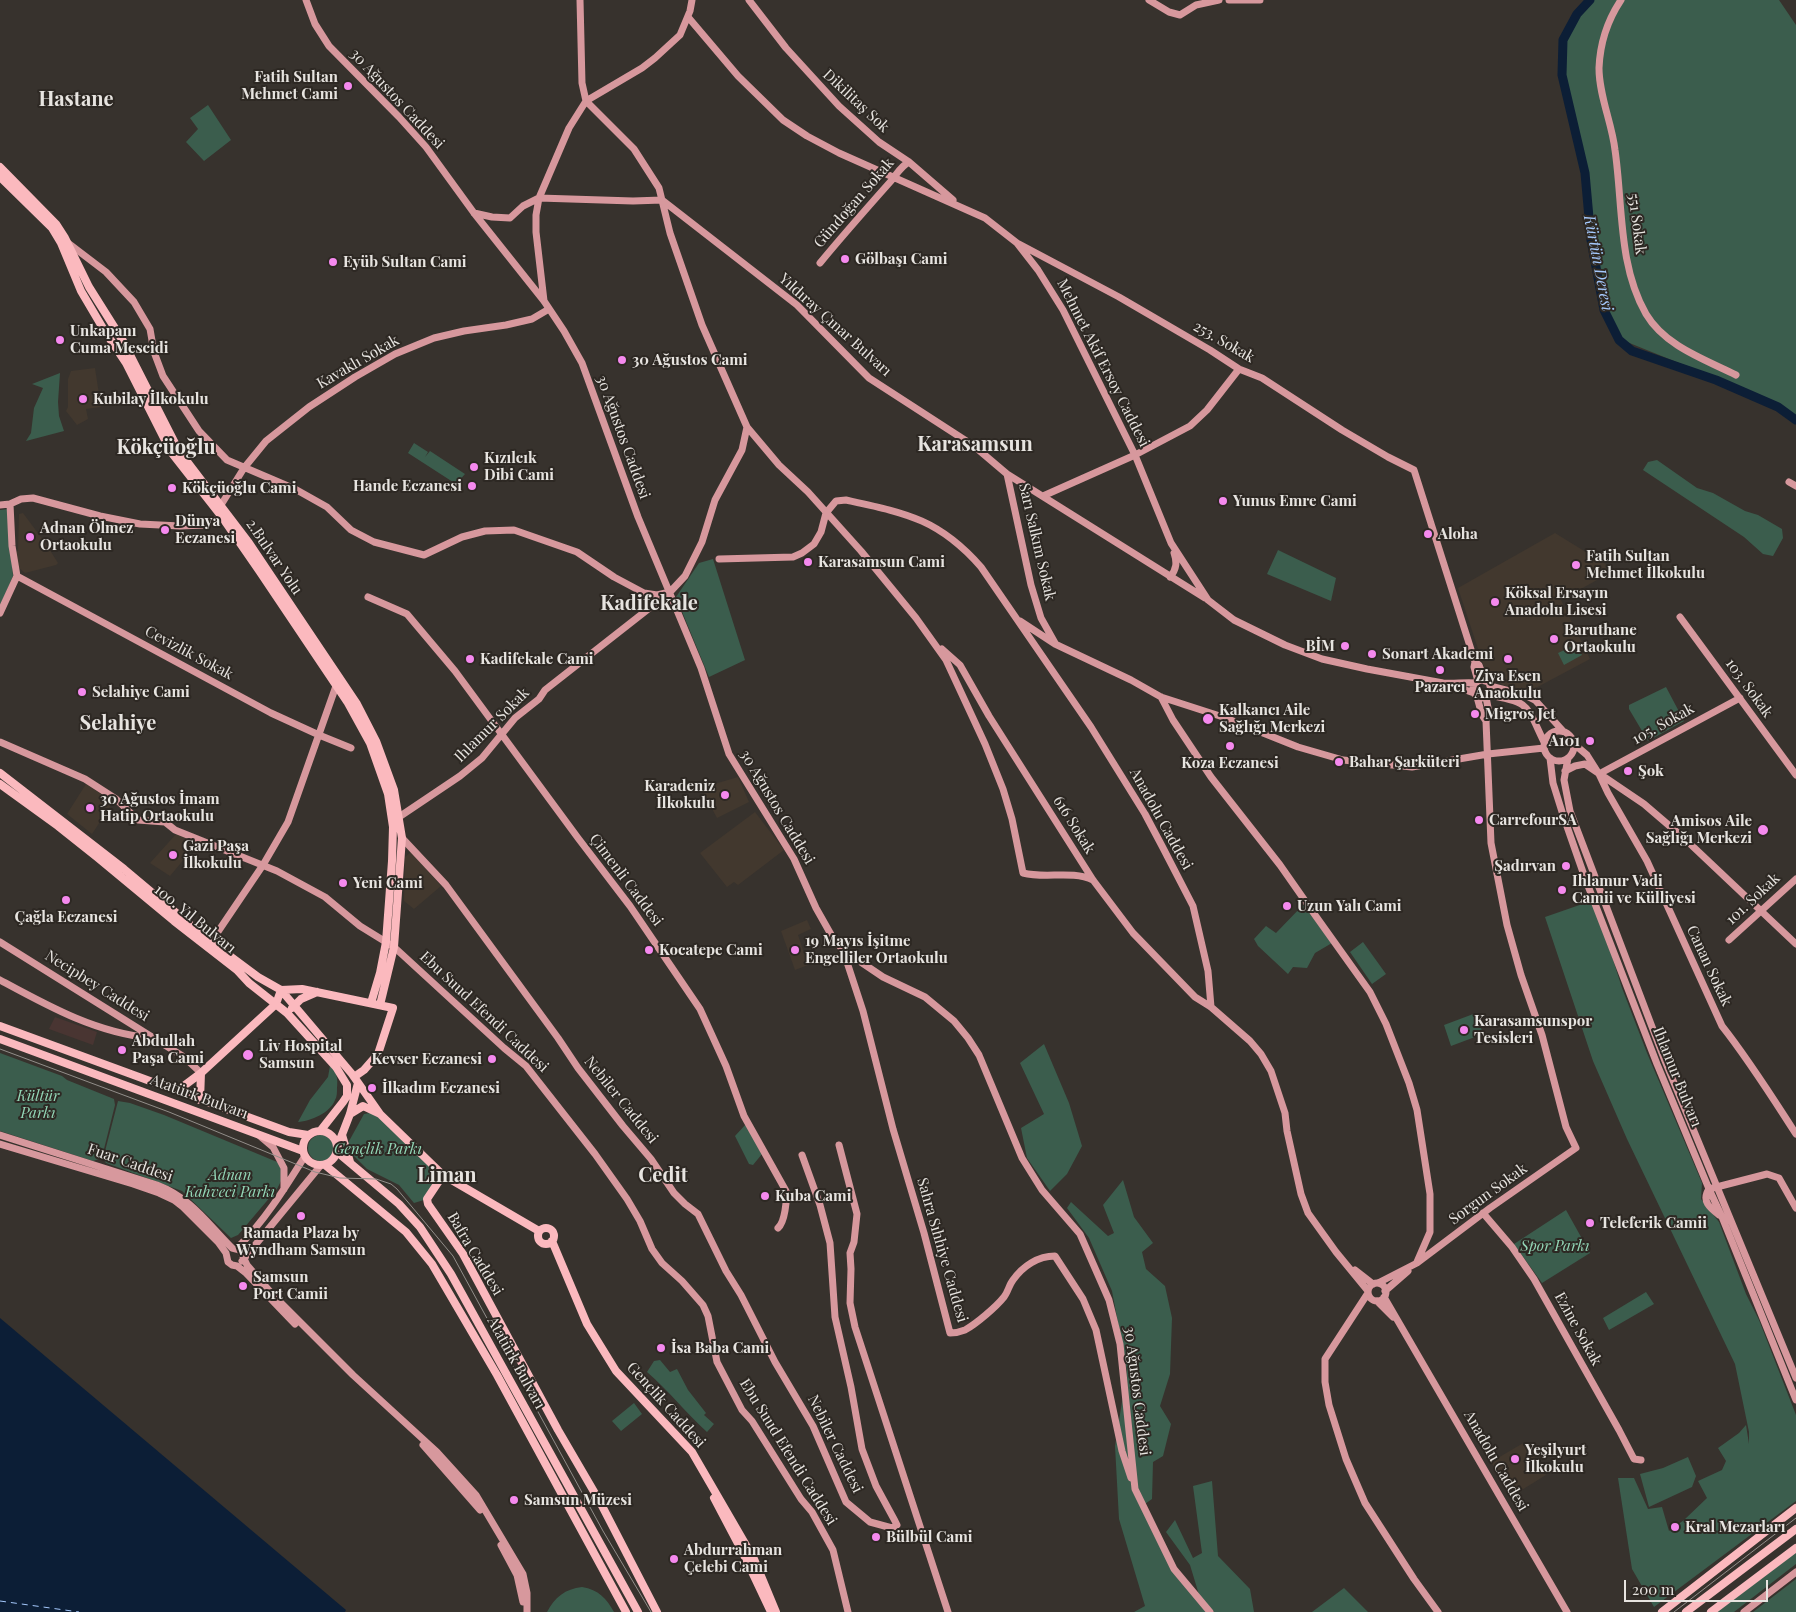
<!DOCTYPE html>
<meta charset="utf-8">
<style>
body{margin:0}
#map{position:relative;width:1796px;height:1612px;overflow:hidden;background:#37322d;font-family:"Playfair Display",serif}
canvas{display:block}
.scale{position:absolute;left:1624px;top:1580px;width:144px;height:22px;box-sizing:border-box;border:2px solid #e7e4e0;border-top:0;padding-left:6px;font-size:15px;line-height:18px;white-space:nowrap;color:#e7e4e0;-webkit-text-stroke:4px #2d2823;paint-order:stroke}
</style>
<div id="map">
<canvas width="1796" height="1612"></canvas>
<div class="scale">200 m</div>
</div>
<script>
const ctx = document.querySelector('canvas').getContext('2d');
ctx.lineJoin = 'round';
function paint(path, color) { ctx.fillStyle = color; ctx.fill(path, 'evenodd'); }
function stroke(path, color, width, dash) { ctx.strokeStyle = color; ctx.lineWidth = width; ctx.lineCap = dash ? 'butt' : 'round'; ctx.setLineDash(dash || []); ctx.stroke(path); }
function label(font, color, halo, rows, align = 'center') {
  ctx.font = font + ' "Playfair Display",serif'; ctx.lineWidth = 4; ctx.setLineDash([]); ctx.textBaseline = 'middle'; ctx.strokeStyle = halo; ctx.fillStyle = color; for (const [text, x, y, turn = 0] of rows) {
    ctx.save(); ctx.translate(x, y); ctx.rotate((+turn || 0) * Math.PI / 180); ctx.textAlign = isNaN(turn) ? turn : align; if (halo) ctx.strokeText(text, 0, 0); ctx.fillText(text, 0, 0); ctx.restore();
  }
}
paint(new Path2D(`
 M55 1017 97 1032 93 1045 49 1029Z`), '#493532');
paint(new Path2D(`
 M95 368 101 407 86 409 88 419 77 425 66 411 68 407V379L71 371Z
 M23 513 46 544 58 563 56 565 25 573 18 567 15 552 18 551 19 514Z
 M1555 533 1615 570 1561 600 1590 659 1530 691 1503 685 1492 677 1484 667 1458 588Z
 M738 777 749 802 717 818 701 788Z
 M86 784 113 802 92 834 67 814Z
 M755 812 784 850 738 885 734 882 727 887 700 853Z
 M177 833 197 842 195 846 170 876 150 863Z
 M411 852 441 886 414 909 404 901 405 857Z
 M807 920 811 929 798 935 808 965 795 970 781 931Z
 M1525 1442 1546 1475 1512 1496 1491 1462Z`), '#42382e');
paint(new Path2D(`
 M1591 0H1779L1796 25V420L1778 407 1741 388 1622 340 1604 310 1585 173 1562 75 1563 40 1577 14Z
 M208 105 231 140 204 161 186 142 198 129 190 118Z
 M60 373 58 402 59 416 64 431 26 441 31 433 34 408 43 388 32 384Z
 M414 443 428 452 425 457 430 451 465 474 456 484 408 453Z
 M1657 460 1697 488 1713 493 1745 511 1758 515 1782 529 1783 538 1773 556 1763 554 1744 537 1643 470 1648 462Z
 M8 509 13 576 0 606V510Z
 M1278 550 1336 578 1331 601 1267 574Z
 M713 559 745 660 709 677 676 597 699 563Z
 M1577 644 1582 655 1564 665 1558 653Z
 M1666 687 1684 721 1648 741 1629 709V705Z
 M1594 900 1622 988 1647 1053 1702 1183 1701 1199 1719 1222 1746 1294 1759 1320 1796 1415V1501L1654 1607 1632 1569 1618 1478H1634L1648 1509 1662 1507 1669 1531 1684 1520 1707 1498 1698 1481 1722 1470 1726 1461 1718 1448 1739 1433 1746 1425 1749 1444V1432L1735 1364 1627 1139 1593 1061 1545 917Z
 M1303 905 1332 943 1315 953 1307 968 1293 967 1288 974 1258 946 1254 939 1266 926 1276 933Z
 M1363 942 1386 974 1372 984 1350 952Z
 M1476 1013 1483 1034 1451 1046 1444 1025Z
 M1044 1044 1069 1103 1082 1146 1067 1174 1050 1191 1027 1158 1021 1128 1044 1114 1020 1063Z
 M0 1053 62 1076 67 1080 114 1099 115 1105 103 1153 99 1159 93 1161 0 1131Z
 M330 1066C337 1073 338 1078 337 1088 337 1092 337 1097 335 1100 330 1113 311 1121 298 1122L310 1100 328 1077Z
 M118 1101 130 1103 164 1115 282 1164 283 1177 277 1189 238 1235 231 1238 182 1191 106 1163 103 1159Z
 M370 1113 378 1115 385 1124 430 1166 435 1182 424 1200 414 1203 399 1185 367 1169 353 1155 348 1143 364 1114Z
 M746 1124 762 1154 753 1165 749 1164 735 1136Z
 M308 1148a13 13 0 1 1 26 0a13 13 0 1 1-26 0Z
 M1123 1180 1134 1217 1153 1243 1142 1252 1146 1269 1165 1286 1172 1318 1170 1374 1160 1406 1171 1424 1163 1456 1153 1462 1152 1499 1142 1506 1173 1571 1209 1612H1134L1145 1606 1119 1519 1115 1446 1127 1370 1112 1291 1089 1238 1067 1208 1071 1202 1108 1236 1114 1233 1103 1205Z
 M1566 1210 1590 1253 1542 1283 1514 1244Z
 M1646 1292 1654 1304 1609 1330 1603 1318Z
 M660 1360 670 1372 677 1369 688 1390 706 1413 704 1415 714 1424 707 1432C686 1413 669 1391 647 1372L654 1361Z
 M634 1403 642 1414 621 1431 612 1421Z
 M1688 1457 1696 1476 1692 1487 1649 1507 1640 1474 1663 1468Z
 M1212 1481 1218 1556 1250 1589 1254 1612H1214L1200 1598 1190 1565 1166 1532 1175 1520 1193 1558 1202 1553 1193 1486Z
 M1796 1552V1564L1734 1612H1710Z
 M1796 1579V1612H1753Z
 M582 1587C599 1590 606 1598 614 1612H547C555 1597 565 1589 582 1587Z
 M1344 1588 1368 1612H1312Z`), '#3b5d4d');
paint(new Path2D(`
 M0 1318 346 1610 345 1612H0Z`), '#0c1e36');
stroke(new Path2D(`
 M1590 0 1577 14 1563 40 1562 75 1585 173 1591 240 1604 310 1619 340 1632 351 1716 380 1778 407 1796 420`), '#0c1e36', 9);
stroke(new Path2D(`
 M0 1601 79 1612`), '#a5c9fd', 1, [6, 5]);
stroke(new Path2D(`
 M306 0 315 24 329 46 399 117 426 147 474 213 544 301 564 331 582 363 638 517 701 668 729 754 794 859 816 908 833 938 843 950 883 977 925 997 954 1021 968 1038 979 1055 1022 1158 1042 1190 1080 1234 1109 1300 1120 1344 1135 1489 1174 1569 1210 1612
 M580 0 582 83 586 101 634 149 659 188 670 233 702 325 747 427 779 465 808 492 861 551 916 618 946 660 985 744 1003 789 1012 819 1023 873C1046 879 1071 870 1093 880
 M749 0 786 48 839 106 879 142 909 162 953 200
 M1149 0 1169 12 1180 15 1196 5 1219 0
 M1229 0H1260
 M1621 0C1607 21 1600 43 1599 68 1599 96 1612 123 1615 150 1623 205 1618 265 1646 314 1665 346 1704 359 1736 375
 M688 17 738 76 783 120 807 136 839 153 985 218 1017 243 1038 270 1063 310 1135 455 1171 543 1208 600 1234 620 1285 645 1322 659 1367 669 1443 683C1454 684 1464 682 1476 683
 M474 213 492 217 510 218 523 206 539 198 633 201 662 200 797 305 869 378 974 446 1007 474 1205 598
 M68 243 106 272 134 302 150 329 154 352 163 376 199 431 227 460 295 489 327 507 351 530 374 542 424 555 462 537 485 531 514 530 577 552 614 577 644 593 657 595 670 592
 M1019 244 1119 297 1210 350 1239 369 1262 378 1342 430 1388 457 1414 470 1475 662 1479 665 1485 681
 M820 263C843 235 867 208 891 181 897 174 901 166 909 162
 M544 301 536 232V215L539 198 569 128 586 101 642 68 655 58 680 35 690 11 692 0
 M1007 474 1031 585 1041 618 1055 643
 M1789 482 1796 486
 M1043 496 1135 455 1190 426 1207 410 1239 369
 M10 504 12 546 17 576
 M0 505 10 504 21 499 33 498 100 516 140 524 180 526 205 525 222 517
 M221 505 244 468 266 441 309 407 355 377 395 354 434 338 464 331 506 325 532 319 549 309
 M719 559 793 557 802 553 814 544 821 532 826 513 836 501 846 500C906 513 939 519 981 567L1091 727 1145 814 1162 846 1193 906 1208 971 1211 1007
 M17 576 271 713 319 735 351 748
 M1170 577C1177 569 1177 562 1174 553
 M368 597 407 614 455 671 578 838 630 906 700 1009 726 1066 744 1116 786 1191C787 1200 785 1222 778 1228
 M0 613 17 576
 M1680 617 1796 775
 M1020 621 1055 644 1131 680 1161 697 1223 717 1298 747 1343 760 1412 767 1488 754 1544 748
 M942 649 960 665 989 716 1093 880 1133 933 1195 997 1211 1007 1250 1041 1261 1054 1271 1071 1285 1113 1287 1131 1301 1194 1308 1213 1336 1252 1368 1291
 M1475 662 1474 667 1478 681
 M1473 689a9 9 0 1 1 18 0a9 9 0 1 1-18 0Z
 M1453 684 1457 687 1474 693
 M1490 686 1525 695 1535 700 1563 731
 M1488 695C1531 702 1526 705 1544 742
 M1161 697 1173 720 1211 777 1280 865 1315 915 1370 992 1386 1024 1409 1083 1417 1110 1430 1194V1232L1417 1262
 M1477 697 1482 715 1486 721
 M1544 746a15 15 0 1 1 30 0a15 15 0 1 1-30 0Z
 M0 742 85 779 116 799 138 820 165 822 175 830 277 871 325 897 360 926 394 947 504 1048 526 1066 595 1154 627 1199 640 1221 652 1249 662 1263 682 1281 703 1305 708 1316 717 1362 742 1410 752 1421 801 1499 812 1512 833 1550 848 1612
 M1574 744 1587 755 1599 774 1608 793 1647 861 1722 1026C1749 1060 1772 1097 1796 1134
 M1550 758 1553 783 1563 815 1585 878 1657 1064 1709 1189 1722 1217 1796 1400
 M1568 758 1564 780 1570 811 1665 1061 1796 1378
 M1565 771 1575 766 1585 764 1644 804 1686 840 1796 944
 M1599 774 1740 698
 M399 817 460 776 482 758 515 718 539 699 545 690 670 592 685 576 702 542 715 500 742 450 747 427
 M402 838 446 885 558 1038 578 1068 623 1126 651 1159 674 1193 685 1204 698 1214 726 1271 741 1295 775 1362 813 1426 846 1502 870 1522 892 1528 897 1525 895 1521 876 1486 862 1449 851 1387 835 1317 830 1243 820 1205 802 1155
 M1729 940 1796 879
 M0 942 184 1057 201 1073
 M211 942 263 865 288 822 336 686
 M843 950 863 1011 893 1129 924 1233 950 1333C955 1333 960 1332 965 1330 976 1324 996 1307 1004 1297 1008 1292 1009 1285 1013 1280 1023 1266 1038 1256 1055 1256L1083 1299 1096 1330 1122 1451 1131 1478
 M0 980C48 1006 96 1033 151 1038
 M0 1135 157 1185C191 1198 207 1223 232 1248L240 1250 247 1265 273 1295 353 1375 437 1452 476 1495 523 1574 527 1593V1612
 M260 1136 273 1147 284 1168V1189
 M0 1144 133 1184 159 1193 174 1200 183 1207 218 1242 226 1253 228 1262 232 1265 237 1266 246 1273 295 1324
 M839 1145 857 1214 854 1242 850 1253 851 1269 850 1303 855 1327 948 1612
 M1483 1213 1512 1247 1534 1279 1619 1430 1634 1459 1641 1460
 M1719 1215C1710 1208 1701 1201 1709 1189L1767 1174 1779 1178 1796 1208
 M237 1248C264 1222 285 1188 305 1156
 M242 1261 321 1165
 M1355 1270 1373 1284
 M1378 1283 1417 1263 1490 1208 1576 1148 1566 1127 1542 1035 1521 975 1507 925 1491 843 1486 721 1489 713 1486 697
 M1368 1292a9 9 0 1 1 18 0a9 9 0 1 1-18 0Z
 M1385 1291 1408 1271
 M1368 1293 1325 1359V1382L1329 1405 1346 1459 1365 1503 1414 1579 1438 1612
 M1384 1297 1567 1612
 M1377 1301 1393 1317
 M423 1445 480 1510
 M501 1545 517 1575 523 1602
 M1744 1612 1796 1572`), '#d7989d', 7);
stroke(new Path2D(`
 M0 167 56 224 65 238 89 287 123 341 179 451 249 543 357 704 376 741 394 790 402 838 394 947 380 1005
 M0 177 52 228 61 243 81 291 104 330 126 363 171 452 222 517 260 572 348 703 370 743 388 794 393 827 392 861 386 942 380 973 371 1003
 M0 773 124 869 211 942 258 977 281 990 352 1074 380 1114
 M0 784 58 826 97 857 174 921 237 970 249 983 287 1013 336 1067 347 1085V1096L343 1102 321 1130
 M292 1008 301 999 317 992
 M0 1026 289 1132 308 1135
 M0 1039 303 1151
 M177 1091 201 1073
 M200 1100 201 1073 276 1004 281 990 302 989 393 1008 378 1054 364 1070 354 1077
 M350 1114 363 1106 380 1114 443 1175 539 1231
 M303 1148a17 17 0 1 1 34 0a17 17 0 1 1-34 0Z
 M342 1135 350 1162
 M338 1145 350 1114 358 1083
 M337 1152 399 1204 420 1227 451 1274 638 1612
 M325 1165 406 1232 432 1264 497 1375 626 1612
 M443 1175 427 1199 428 1204 463 1254 558 1430 600 1502 657 1612
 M538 1236a8 8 0 1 1 16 0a8 8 0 1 1-16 0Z
 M552 1241 587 1324 616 1371 692 1452 754 1559 776 1612
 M714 1498 744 1555 771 1612
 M1662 1612 1796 1508
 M1686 1612 1796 1529
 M1711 1612 1796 1548`), '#fbb9be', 8);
stroke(new Path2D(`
 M0 1049 169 1112 315 1172 340 1178 376 1179 391 1184 397 1189 453 1256 603 1531 651 1612
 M1674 1612 1796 1518`), '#928e8a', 1);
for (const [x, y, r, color] of [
 [348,86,5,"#f589ee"],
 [845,259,5,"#f589ee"],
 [333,262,5,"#f589ee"],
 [60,340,5,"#f589ee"],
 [622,360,5,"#f589ee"],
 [83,399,5,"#f589ee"],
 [474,467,5,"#f589ee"],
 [472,486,5,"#f589ee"],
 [172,488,5,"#f589ee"],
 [1223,501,5,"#f589ee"],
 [165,530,5,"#f589ee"],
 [1428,534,5,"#f589ee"],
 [30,537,5,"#f589ee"],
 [808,562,5,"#f589ee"],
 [1576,565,5,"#f589ee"],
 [1495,602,5,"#f589ee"],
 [1554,639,5,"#f589ee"],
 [1345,646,5,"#f589ee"],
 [1372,654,5,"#f589ee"],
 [470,659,5,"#f589ee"],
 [1508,659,5,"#f589ee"],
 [1440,670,5,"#f589ee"],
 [82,692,5,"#f589ee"],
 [1475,714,5,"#f589ee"],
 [1208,719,6,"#f589ee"],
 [1590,741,5,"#f589ee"],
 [1230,746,5,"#f589ee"],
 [1339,762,5,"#f589ee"],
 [1628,771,5,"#f589ee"],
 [725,795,5,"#f589ee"],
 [90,808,5,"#f589ee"],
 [1479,820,5,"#f589ee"],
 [1763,830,6,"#f589ee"],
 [173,855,5,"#f589ee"],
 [1566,866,5,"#f589ee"],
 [343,883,5,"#f589ee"],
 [1562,890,5,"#f589ee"],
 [66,900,5,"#f589ee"],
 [1287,906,5,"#f589ee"],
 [649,950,5,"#f589ee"],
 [795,950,5,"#f589ee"],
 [1464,1030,5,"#f589ee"],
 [122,1050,5,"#f589ee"],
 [248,1055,6,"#f589ee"],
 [492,1059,5,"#f589ee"],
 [372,1088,5,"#f589ee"],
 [765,1196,5,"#f589ee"],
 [301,1216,5,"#f589ee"],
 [1590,1223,5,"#f589ee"],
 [243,1286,5,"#f589ee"],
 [661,1348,5,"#f589ee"],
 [1515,1459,5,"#f589ee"],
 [514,1500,5,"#f589ee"],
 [1675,1527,5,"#f589ee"],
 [876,1537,5,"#f589ee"],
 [674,1559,5,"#f589ee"]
]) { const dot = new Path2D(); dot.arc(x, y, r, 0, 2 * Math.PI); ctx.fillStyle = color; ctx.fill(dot); stroke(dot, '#2d2823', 2); }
label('bold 15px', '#e7e4e0', '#2d2823', [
 ["Fatih Sultan",338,77,"right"],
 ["Mehmet Cami",338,94,"right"],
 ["Gölbaşı Cami",855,259],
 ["Eyüb Sultan Cami",343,262],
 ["Unkapanı",70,331],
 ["Cuma Mescidi",70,348],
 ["30 Ağustos Cami",632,360],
 ["Kubilay İlkokulu",93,399],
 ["Kızılcık",484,458],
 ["Dibi Cami",484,475],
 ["Hande Eczanesi",462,486,"right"],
 ["Kökçüoğlu Cami",182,488],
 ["Yunus Emre Cami",1233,501],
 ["Dünya",175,521],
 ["Eczanesi",175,538],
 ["Adnan Ölmez",40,528],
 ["Ortaokulu",40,545],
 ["Aloha",1438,534],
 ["Fatih Sultan",1586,556],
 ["Mehmet İlkokulu",1586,573],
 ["Karasamsun Cami",818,562],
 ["Köksal Ersayın",1505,593],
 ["Anadolu Lisesi",1505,610],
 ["Baruthane",1564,630],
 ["Ortaokulu",1564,647],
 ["BİM",1335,646,"right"],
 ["Sonart Akademi",1382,654],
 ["Kadifekale Cami",480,659],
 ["Ziya Esen",1508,676,"center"],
 ["Anaokulu",1508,693,"center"],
 ["Pazarcı",1440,687,"center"],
 ["Selahiye Cami",92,692],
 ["Kalkancı Aile",1219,710],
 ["Sağlığı Merkezi",1219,727],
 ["Migros Jet",1485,714],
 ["A101",1580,741,"right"],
 ["Bahar Şarküteri",1349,762],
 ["Koza Eczanesi",1230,763,"center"],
 ["Şok",1638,771],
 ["Karadeniz",715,786,"right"],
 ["İlkokulu",715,803,"right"],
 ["30 Ağustos İmam",100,799],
 ["Hatip Ortaokulu",100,816],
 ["CarrefourSA",1489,820],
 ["Amisos Aile",1752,821,"right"],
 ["Sağlığı Merkezi",1752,838,"right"],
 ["Gazi Paşa",183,846],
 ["İlkokulu",183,863],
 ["Şadırvan",1556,866,"right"],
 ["Ihlamur Vadi",1572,881],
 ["Camii ve Külliyesi",1572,898],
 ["Yeni Cami",353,883],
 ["Uzun Yalı Cami",1297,906],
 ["Çağla Eczanesi",66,917,"center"],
 ["19 Mayıs İşitme",805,941],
 ["Engelliler Ortaokulu",805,958],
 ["Kocatepe Cami",659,950],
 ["Karasamsunspor",1474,1021],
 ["Tesisleri",1474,1038],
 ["Abdullah",132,1041],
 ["Paşa Cami",132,1058],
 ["Liv Hospital",259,1046],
 ["Samsun",259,1063],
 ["Kevser Eczanesi",482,1059,"right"],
 ["İlkadım Eczanesi",382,1088],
 ["Kuba Cami",775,1196],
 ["Teleferik Camii",1600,1223],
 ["Ramada Plaza by",301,1233,"center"],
 ["Wyndham Samsun",301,1250,"center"],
 ["Samsun",253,1277],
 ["Port Camii",253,1294],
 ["İsa Baba Cami",671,1348],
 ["Yeşilyurt",1525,1450],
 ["İlkokulu",1525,1467],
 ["Samsun Müzesi",524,1500],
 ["Kral Mezarları",1685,1527],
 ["Bülbül Cami",886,1537],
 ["Abdurrahman",684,1550],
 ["Çelebi Cami",684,1567]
], 'left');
label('15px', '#e7e4e0', '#2d2823', [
 ["30 Ağustos Caddesi",397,99,47],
 ["Dikilitaş Sok",856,101,43],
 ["Gündoğan Sokak",854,203,-49],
 ["551 Sokak",1637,224,83],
 ["Yıldıray Çınar Bulvarı",835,325,42],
 ["253. Sokak",1224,342,30],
 ["Kavaklı Sokak",358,362,-30],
 ["Mehmet Akif Ersoy Caddesi",1103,363,63],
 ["30 Ağustos Caddesi",623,437,70],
 ["Sarı Salkım Sokak",1037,542,77],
 ["2.Bulvar Yolu",274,557,56],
 ["Cevizlik Sokak",189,653,28],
 ["103. Sokak",1749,688,54],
 ["105. Sokak",1663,724,-29],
 ["Ihlamur Sokak",492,725,-45],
 ["30 Ağustos Caddesi",777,807,59],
 ["Anadolu Caddesi",1161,819,61],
 ["616 Sokak",1074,825,58],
 ["Çimenli Caddesi",626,880,53],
 ["101. Sokak",1753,899,-43],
 ["100. Yıl Bulvarı",195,919,39],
 ["Canan Sokak",1709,966,65],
 ["Necipbey Caddesi",97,986,32],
 ["Ebu Suud Efendi Caddesi",484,1012,43],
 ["Ihlamur Bulvarı",1677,1077,68],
 ["Atatürk Bulvarı",199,1097,20],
 ["Nebiler Caddesi",621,1100,51],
 ["Fuar Caddesi",130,1163,19],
 ["Sorgun Sokak",1488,1194,-36],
 ["Sahra Sıhhiye Caddesi",942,1250,74],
 ["Bafra Caddesi",475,1254,59],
 ["Ezine Sokak",1578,1329,61],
 ["Atatürk Bulvarı",516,1363,61],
 ["30 Ağustos Caddesi",1137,1391,83],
 ["Gençlik Caddesi",666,1405,48],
 ["Nebiler Caddesi",835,1444,64],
 ["Ebu Suud Efendi Caddesi",788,1452,58],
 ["Anadolu Caddesi",1496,1461,60]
]);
label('italic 15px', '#93d7b7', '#2d2823', [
 ["Kültür",38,1096],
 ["Parkı",38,1113],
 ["Gençlik Parkı",378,1149],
 ["Adnan",230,1175],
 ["Kahveci Parkı",230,1192],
 ["Spor Parkı",1555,1246]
]);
label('italic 16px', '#a5c9fd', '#2d2823', [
 ["Kürtün Deresi",1598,263,79]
]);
label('bold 20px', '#e7e4e0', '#2d2823', [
 ["Hastane",76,100],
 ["Karasamsun",975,445],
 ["Kökçüoğlu",166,448],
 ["Kadifekale",649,604],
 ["Selahiye",118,724],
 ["Liman",447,1176],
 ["Cedit",663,1176]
]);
</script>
